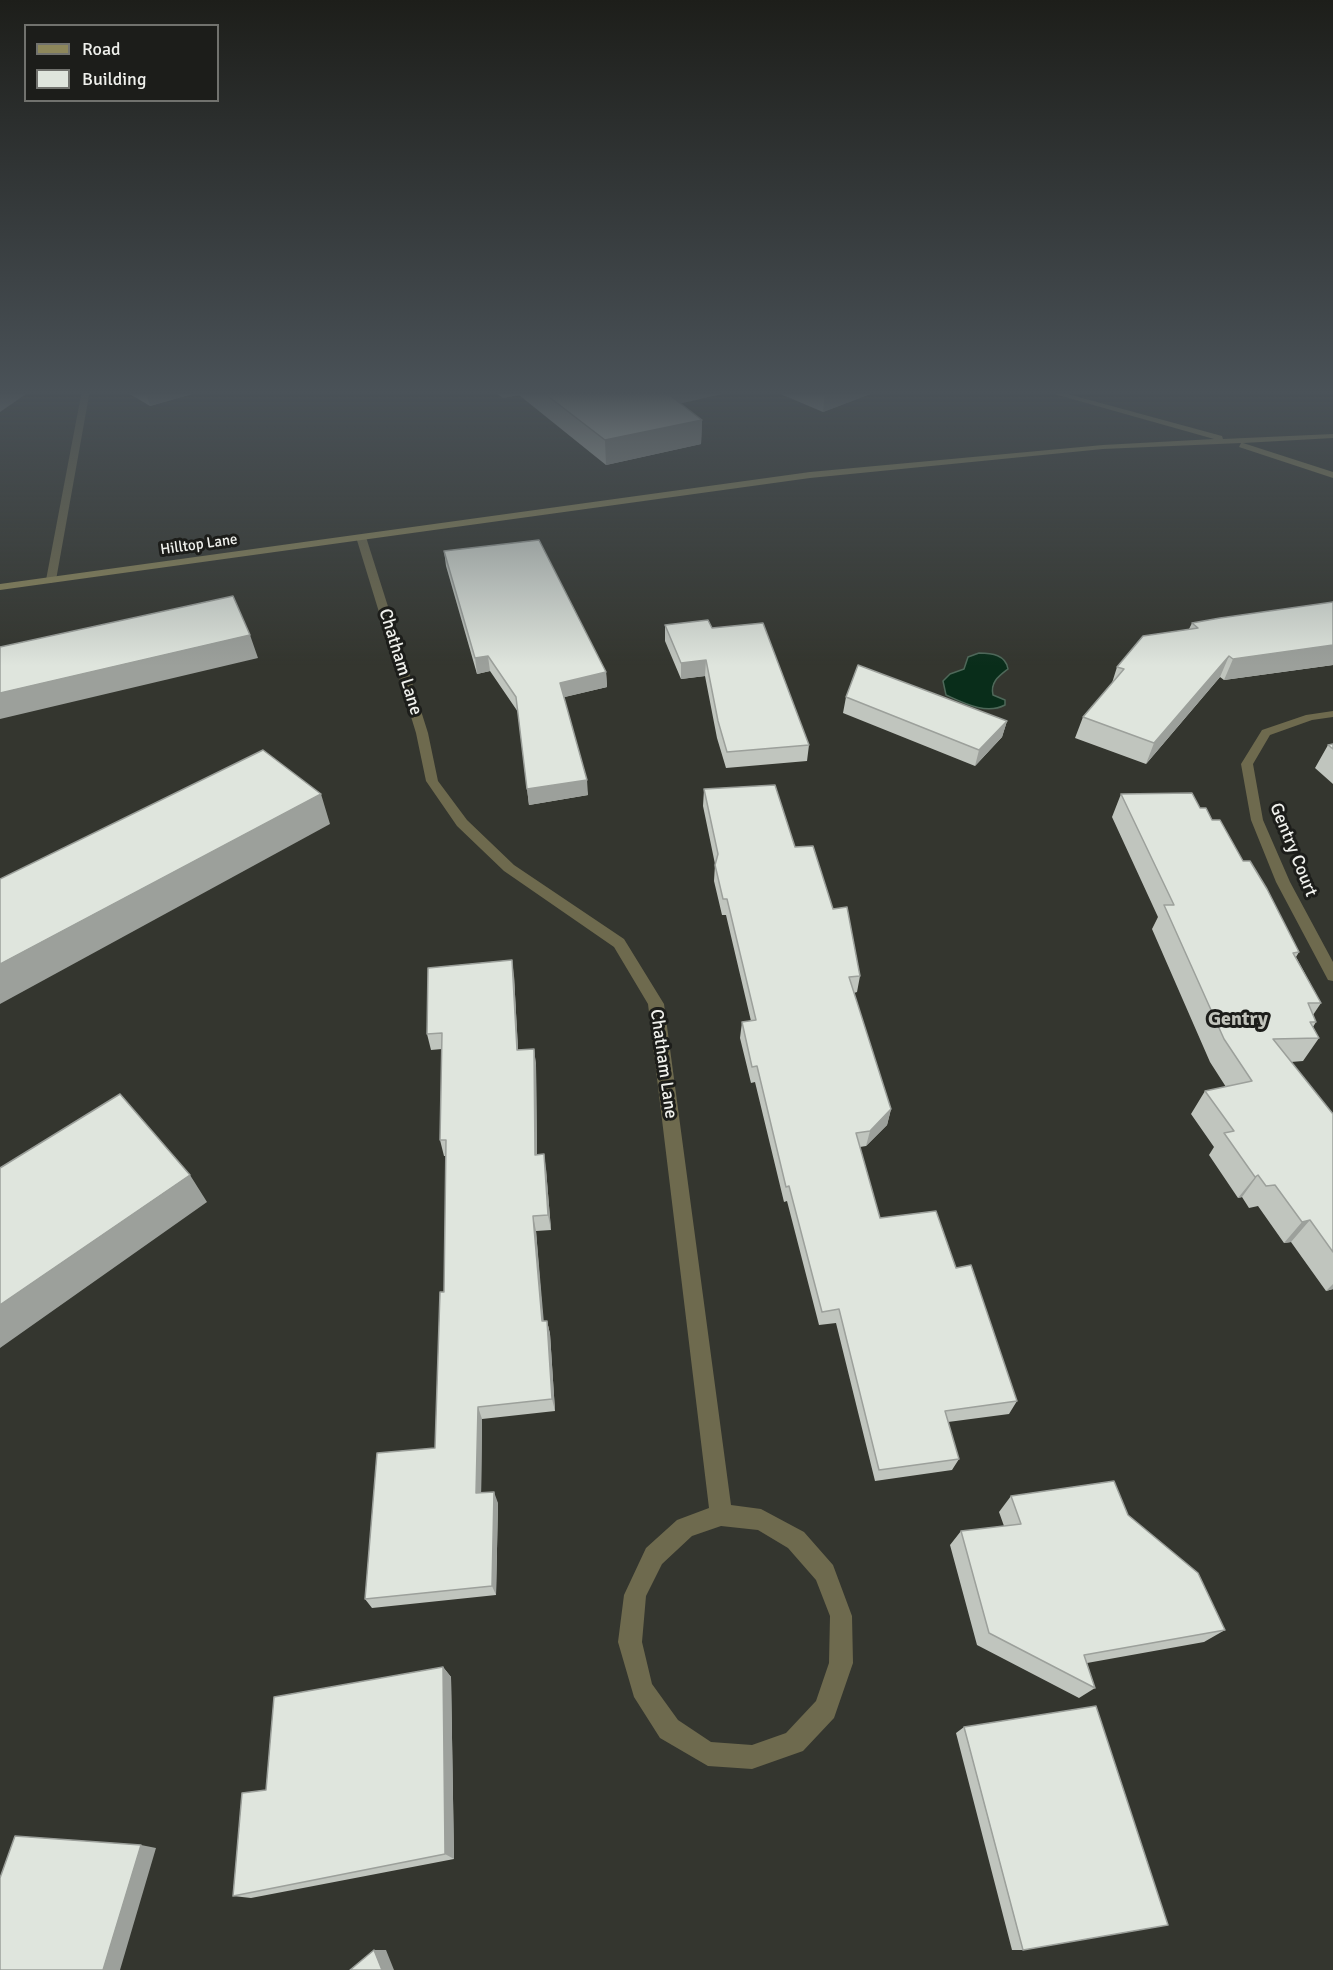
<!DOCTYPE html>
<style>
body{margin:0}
#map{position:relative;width:1333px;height:1970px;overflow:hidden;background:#34362f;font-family:Signika,sans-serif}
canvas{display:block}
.legend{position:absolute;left:24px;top:24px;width:195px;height:78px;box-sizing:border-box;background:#1c1d1a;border:2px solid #71726e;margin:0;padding:8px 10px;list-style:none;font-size:18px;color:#f0f1ed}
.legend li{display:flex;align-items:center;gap:12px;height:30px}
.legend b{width:30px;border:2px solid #71726e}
</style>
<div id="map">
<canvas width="1333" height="1970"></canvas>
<ul class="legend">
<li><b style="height:8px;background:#8d875b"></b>Road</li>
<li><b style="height:16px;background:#dfe5dd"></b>Building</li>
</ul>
</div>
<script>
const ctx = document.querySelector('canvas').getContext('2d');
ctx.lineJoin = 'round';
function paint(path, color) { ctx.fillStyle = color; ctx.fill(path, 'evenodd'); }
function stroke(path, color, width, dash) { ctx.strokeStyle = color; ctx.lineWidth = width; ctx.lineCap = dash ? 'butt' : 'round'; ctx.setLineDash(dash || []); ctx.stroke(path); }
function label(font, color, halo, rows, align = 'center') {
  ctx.font = font + ' Signika,sans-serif'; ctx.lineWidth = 6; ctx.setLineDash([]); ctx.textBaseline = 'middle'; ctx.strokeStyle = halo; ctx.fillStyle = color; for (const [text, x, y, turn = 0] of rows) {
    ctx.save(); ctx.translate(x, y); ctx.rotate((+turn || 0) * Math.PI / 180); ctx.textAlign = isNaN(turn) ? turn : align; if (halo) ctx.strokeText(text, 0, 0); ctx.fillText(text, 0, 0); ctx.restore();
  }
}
const water = new Path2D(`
 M979 653C992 653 1006 655 1008 669 999 676 990 682 993 695L1005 700V705C986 715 964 703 946 695L943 681 950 674 964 669 968 657Z`);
paint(water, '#092d1a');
stroke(water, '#4e6859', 1.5);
paint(new Path2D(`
 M82 390H90L56 580 51 583 46 580Z
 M358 535 366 537 428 733 438 781 467 820 514 865 624 939 664 1004 731 1505 761 1509 804 1532 833 1565 852 1616 853 1663 834 1718 803 1751 752 1769 708 1766 660 1738 634 1697 618 1642 624 1595 646 1548 677 1520 709 1508 648 1004 614 947 504 871 457 826 426 781 416 733 356 537ZM721 1526 758 1530 788 1548 816 1580 830 1616 829 1663 816 1701 786 1733 752 1745 711 1742 678 1720 652 1684 642 1642 646 1596 662 1564 692 1536Z
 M1333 711V717L1312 720 1270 735 1253 764 1263 820 1290 882 1333 962V981L1328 980 1276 882 1251 820 1241 764 1262 730 1306 715Z`), '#6e6a4e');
paint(new Path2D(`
 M1040 390H1053L1222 436 1223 439 1333 434V438L1243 443 1333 472V478L1239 447 1241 443 1103 449 810 478 0 590V584L810 472 1103 445 1214 439Z`), '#8d875b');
paint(new Path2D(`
 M123 390H206L150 406Z
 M492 390H739L680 403 702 420 701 444 606 465 519 395 503 398Z
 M771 390H874L873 393 823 412Z
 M444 551 606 672 607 687 564 697 588 795 529 805 518 712 490 671 477 674 446 566Z
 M1333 602V665L1224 680 1220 677 1146 764 1075 738 1083 717 1112 683 1117 667 1189 629 1192 623Z
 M665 625 712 628 809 745 807 761 726 768 717 738 705 676 681 679 665 641Z
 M846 697 1007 721 1002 737 975 766 843 713Z
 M1333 744V784L1315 768 1328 745Z
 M704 789 795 847 833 909 860 976 857 992 854 993 891 1109 887 1125 866 1146 860 1147 880 1218 956 1268 1017 1401 1009 1414 948 1422 959 1459 952 1470 875 1481 836 1323 819 1325 787 1201 784 1202 755 1082 751 1083 740 1038 742 1022 751 1021 726 915H722L714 881 715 864 703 806Z
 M1121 794 1200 808 1212 820 1243 861 1299 952 1296 957 1321 1003 1313 1015 1316 1022 1313 1027 1319 1038 1303 1061 1291 1062 1333 1114V1289L1326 1291 1291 1242 1284 1243 1258 1206 1249 1208 1242 1197 1238 1198 1209 1155 1214 1147 1191 1114 1205 1091 1226 1087 1210 1062 1152 929 1158 917 1112 817Z
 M514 976 518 1050 534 1049 536 1065 537 1155 546 1169 551 1230 536 1231 543 1321H547L550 1334 555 1411 482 1419 481 1493 498 1503 496 1595 372 1608 365 1599 435 1448 444 1292 446 1156H444L440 1140 442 1049 431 1050 427 1034Z
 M1011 1496 1128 1515 1225 1630 1204 1642 1087 1663 1095 1688 1079 1698 977 1645 950 1545 961 1531 1004 1526 999 1512Z
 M443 1667 451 1677 454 1859 251 1898 233 1896 266 1790Z
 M964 1727 1023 1950H1012L956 1733Z`), '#c0c5be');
paint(new Path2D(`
 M0 390H32L0 412Z
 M145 390H206L150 406Z
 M502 390H518L519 395 503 398Z
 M657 390H739L657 409Z
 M825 390H874L873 393 823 412Z
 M702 420 701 444 606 465 605 440Z
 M250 635 258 658 0 719V693Z
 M1333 645V665L1224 680 1233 659Z
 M488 656 490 671 477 674 475 658Z
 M1229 656 1220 677 1146 764 1154 743Z
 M706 660 705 676 681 679V663Z
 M606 672 607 687 561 698 560 683Z
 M1007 721 1002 737 975 766 979 750Z
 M587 780 588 795 529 805 527 789Z
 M321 794 330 824 0 1004V964Z
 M512 960 514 976 519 1066 517 1050Z
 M534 1049 536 1065 537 1170 535 1155Z
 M891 1109 887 1125 866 1146 870 1131Z
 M544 1154 546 1169 551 1230 548 1215Z
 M190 1175 207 1202 0 1348V1305Z
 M1258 1175 1242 1197 1238 1198 1255 1177Z
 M533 1216 536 1231 545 1335 542 1321Z
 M1310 1220 1291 1242 1284 1243 1302 1222Z
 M1333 1284V1289L1326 1291Z
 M547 1321 550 1334 555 1411 552 1399Z
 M478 1407 482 1419 481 1504 476 1493Z
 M494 1492 498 1503 496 1595 492 1586Z
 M443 1667 451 1677 454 1859 445 1854Z
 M141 1845 156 1848 120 1970H103Z
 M374 1950H386L394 1970H382Z`), '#9ca09b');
const building = new Path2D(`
 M540 390H663L702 420 605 440Z
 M539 540 606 672 560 683 587 780 527 789 516 697 488 656 475 658 444 551Z
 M233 596 250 635 0 693V647Z
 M1333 602V645L1233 659 1229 656 1154 743 1083 717 1124 669 1117 667 1143 636 1198 628 1192 623 1220 618Z
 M708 620 712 628 763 623 809 745 727 752 718 721 706 660 681 663 665 625Z
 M858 665 1007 721 979 750 846 697Z
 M1333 744V749L1328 745Z
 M263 750 321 794 0 964V879Z
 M775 785 795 847 813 846 833 909 847 907 860 976 849 977 891 1109 870 1131 856 1133 880 1218 936 1211 956 1268 971 1265 1017 1401 945 1411 959 1459 879 1470 839 1309 822 1312 789 1186 786 1187 757 1066 752 1067 742 1022 756 1020 727 899H723L715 865 718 854 704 789Z
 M1192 793 1200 808H1206L1212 820H1220L1243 861H1250L1267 889 1299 952 1293 953 1321 1003H1308L1316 1022H1310L1319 1038 1273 1039 1333 1114V1252L1310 1220 1302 1222 1275 1185 1266 1186 1258 1175 1255 1177 1224 1133 1234 1131 1205 1091 1252 1081 1224 1039 1164 905H1174L1121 794Z
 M512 960 517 1050 534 1049 535 1155 544 1154 548 1215 533 1216 542 1321H547L552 1399 478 1407 476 1493 494 1492 492 1586 365 1599 377 1453 435 1448 440 1292H444L446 1140H440L442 1033 427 1034 428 968Z
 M120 1094 190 1175 0 1305V1168Z
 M1114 1481 1128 1515 1198 1573 1225 1630 1084 1655 1095 1688 989 1633 961 1531 1021 1524 1011 1496Z
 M443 1667 445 1854 233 1896 242 1793 266 1790 274 1697Z
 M1096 1706 1168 1925 1023 1950 964 1727Z
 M15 1836 141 1845 103 1970H0V1878Z
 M374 1950 382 1970H350Z`);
paint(building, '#dfe5dd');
stroke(building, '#9ca09b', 1.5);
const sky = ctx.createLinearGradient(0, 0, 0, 666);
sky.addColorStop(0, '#1d1e1a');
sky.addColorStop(0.59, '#4a5258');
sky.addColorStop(1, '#4a525800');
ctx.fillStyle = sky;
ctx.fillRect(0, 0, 1333, 666);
label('15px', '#f0f1ed', '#1c1d1a', [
 ["Hilltop Lane",199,545,-8]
]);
label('18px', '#f0f1ed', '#1c1d1a', [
 ["Chatham Lane",400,662,73],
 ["Gentry Court",1293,850,68],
 ["Chatham Lane",663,1064,82]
]);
label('bold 20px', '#c2c4bc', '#1c1d1a', [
 ["Gentry",1238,1020]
]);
</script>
